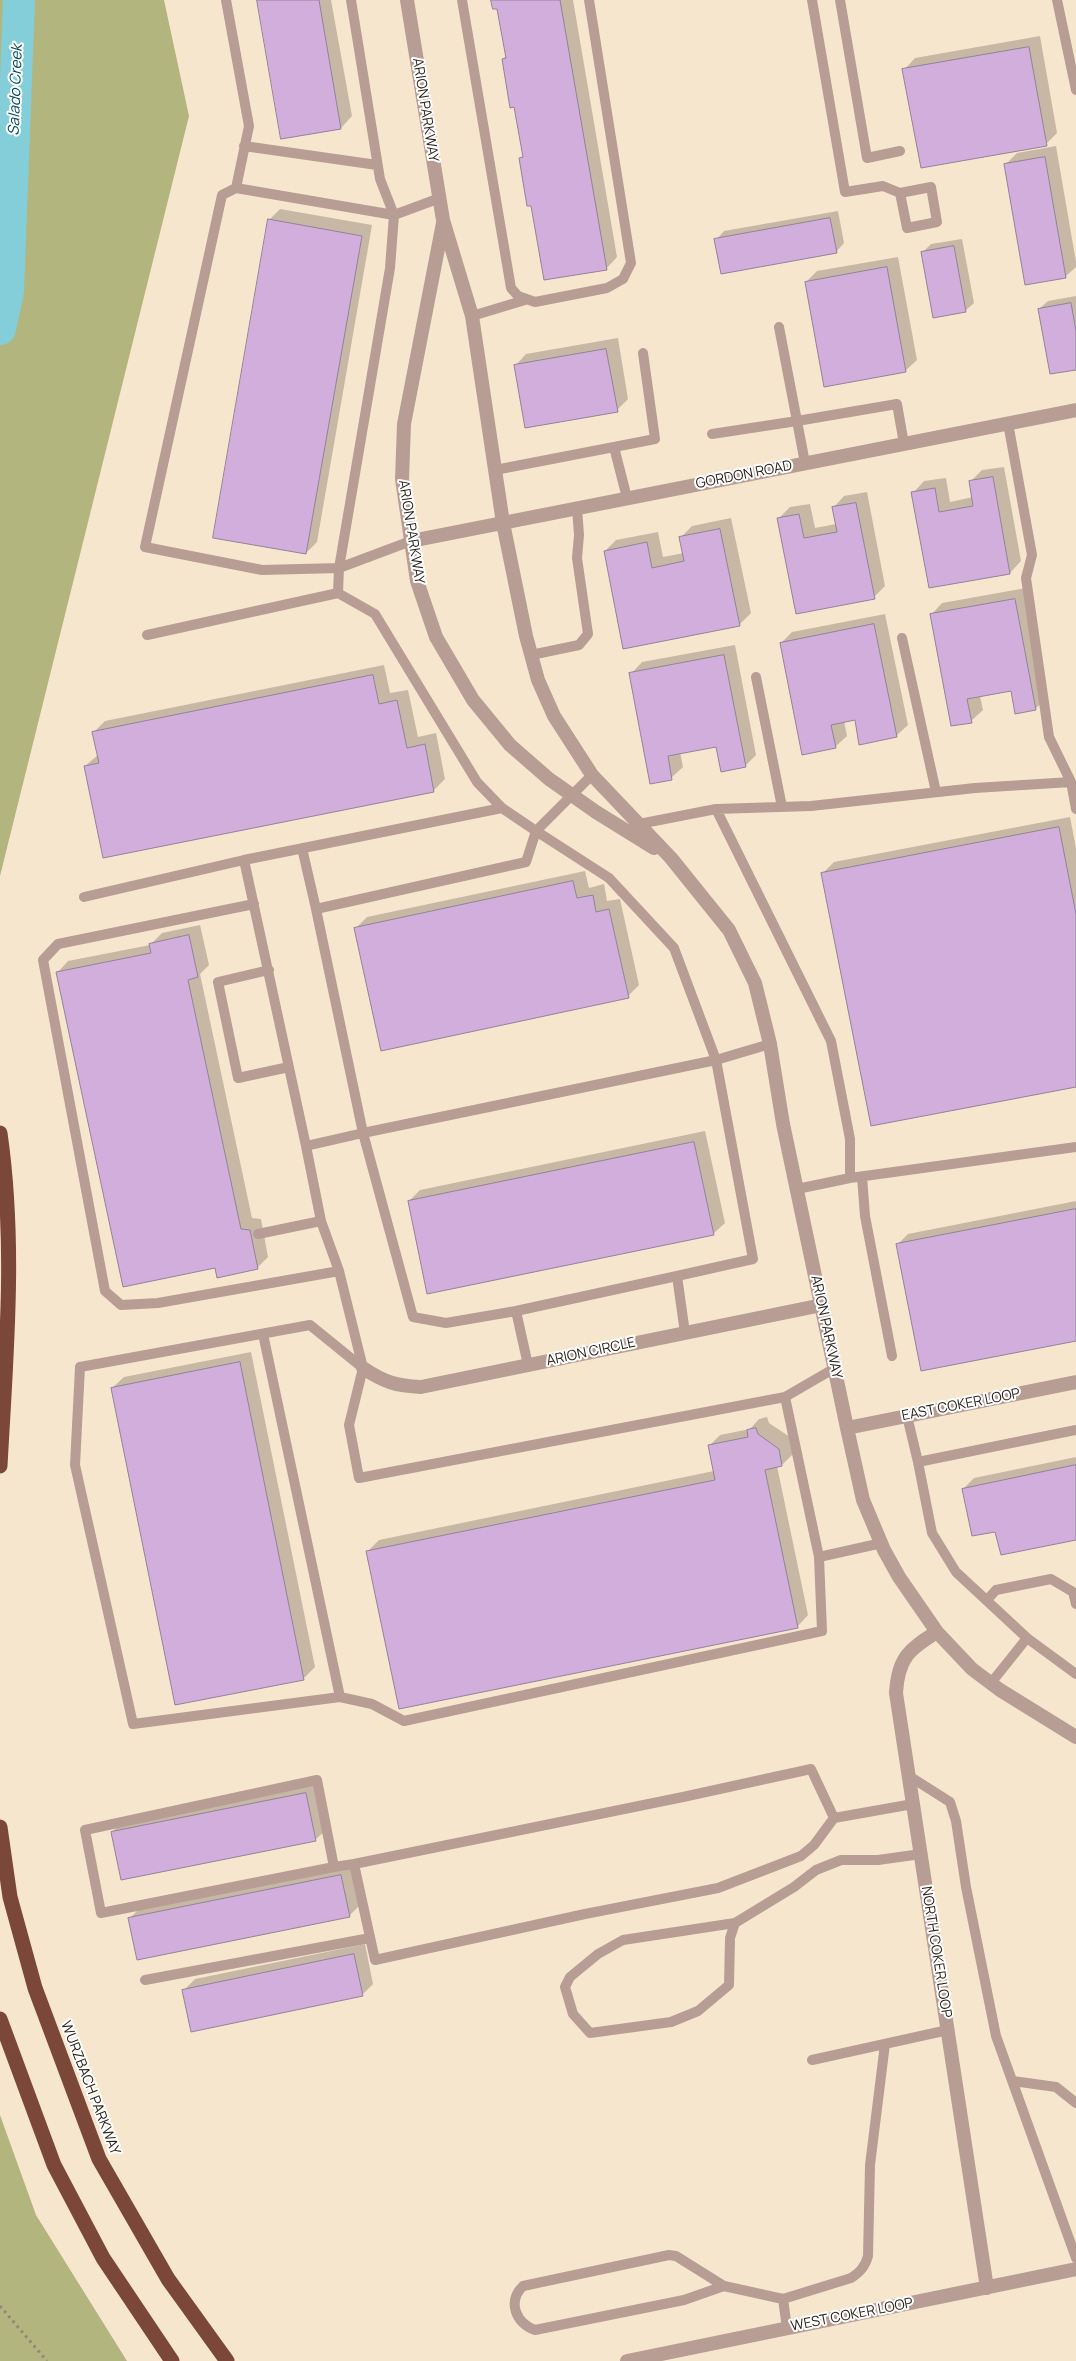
<!DOCTYPE html>
<style>
body{margin:0}
canvas{display:block;background:#f7e6ce}
</style>
<canvas width="1076" height="2361"></canvas>
<script>
const ctx = document.querySelector('canvas').getContext('2d');
ctx.lineJoin = 'round';
function paint(path, color) { ctx.fillStyle = color; ctx.fill(path, 'evenodd'); }
function stroke(path, color, width, dash) { ctx.strokeStyle = color; ctx.lineWidth = width; ctx.lineCap = dash ? 'butt' : 'round'; ctx.setLineDash(dash || []); ctx.stroke(path); }
function label(font, color, halo, rows, align = 'center') {
  ctx.font = font + ' Manrope,sans-serif'; ctx.lineWidth = 4; ctx.setLineDash([]); ctx.textBaseline = 'middle'; ctx.strokeStyle = halo; ctx.fillStyle = color; for (const [text, x, y, turn = 0] of rows) {
    ctx.save(); ctx.translate(x, y); ctx.rotate((+turn || 0) * Math.PI / 180); ctx.textAlign = isNaN(turn) ? turn : align; if (halo) ctx.strokeText(text, 0, 0); ctx.fillText(text, 0, 0); ctx.restore();
  }
}
paint(new Path2D(`
 M0 0H164L189 116 0 876Z
 M0 2115 36 2215 127 2361H0Z`), '#b2b67e');
paint(new Path2D(`
 M258 0H331L352 116 341 128 282 138Z
 M493 0H573L617 257 606 269 532 204 520 158 524 155 515 105 503 59 506 56 498 7Z
 M1040 36 1057 133 1046 144 904 70 915 58Z
 M1056 146 1076 262V267L1065 277 1006 164 1017 153Z
 M280 209 372 225 317 542 306 553 269 220Z
 M838 211 844 243 836 252 716 240 724 231Z
 M962 239 974 303 965 311 923 252 931 244Z
 M898 257 917 360 905 371 806 282 817 271Z
 M1076 296V369L1039 309 1048 301Z
 M618 338 628 399 617 410 515 366 526 354Z
 M1004 467 1021 561 1010 573 913 493 924 481 946 478 950 502 973 497 970 482 982 470Z
 M867 492 885 586 874 597 778 519 790 507 810 504 815 528 836 524 833 508 844 496Z
 M731 518 751 613 739 625 605 551 616 540 658 532 663 557 684 553 681 537 692 526Z
 M1026 588 1047 698 1035 709 1012 690 980 696 983 710 971 721 931 615 942 603Z
 M885 614 908 725 896 736 856 719 844 721 847 736 835 747 781 643 792 632Z
 M735 645 756 755 745 766 717 746 680 752 683 767 671 778 631 674 642 662Z
 M384 665 390 693 408 690 418 737 436 733 445 779 434 790 85 766 98 755 94 732 105 721Z
 M1070 817 1076 848V1085L822 874 834 862Z
 M585 871 589 888 604 884 607 901 620 899 639 985 628 996 355 929 367 917Z
 M200 925 209 965 200 974 252 1218 261 1219 268 1257 257 1268 216 1266 57 973 68 961 150 945 162 933Z
 M705 1131 725 1223 713 1234 409 1201 420 1190Z
 M1076 1201V1340L897 1245 908 1234Z
 M251 1352 315 1667 303 1679 112 1388 124 1377Z
 M767 1417 769 1423 790 1437 793 1454 782 1465 777 1466 808 1615 797 1627 368 1551 379 1540 714 1471 709 1446 720 1435 750 1429 759 1419Z
 M1076 1457V1539L996 1530 963 1489 974 1478Z
 M317 1782 327 1829 315 1840 112 1832 124 1821Z
 M352 1864 360 1905 349 1916 130 1918 141 1907Z
 M365 1944 373 1984 362 1995 184 1990 195 1979Z`), '#0003');
stroke(new Path2D(`
 M0 329 8 291 19 0`), '#83ced9', 32);
const building = new Path2D(`
 M257 0H319L341 129 281 139Z
 M491 0H560L607 270 544 280 531 206H527L519 158 523 157 514 107 510 108 502 59 506 58 497 9H493Z
 M1029 47 1047 146 921 168 902 69Z
 M1045 157 1066 278 1025 285 1004 164Z
 M830 218 837 253 721 274 714 239Z
 M268 219 362 236 306 554 213 538Z
 M954 246 966 312 933 318 921 252Z
 M887 267 906 372 824 387 805 282Z
 M1071 303 1076 331V370L1050 374 1038 309Z
 M606 349 618 412 525 428 514 365Z
 M993 477 1010 574 929 588 911 492 935 488 939 512 973 506 969 481Z
 M856 503 875 599 796 614 777 518 799 514 804 538 837 532 832 507Z
 M720 529 740 626 623 649 604 551 647 542 652 568 684 561 679 537Z
 M1015 599 1036 710 1015 714 1011 691 967 699 972 723 951 726 930 614Z
 M874 624 897 737 859 745 855 720 831 725 836 748 802 755 780 643Z
 M724 655 746 767 721 772 716 747 668 756 672 780 650 784 629 673Z
 M373 675 379 704 397 700 407 748 425 744 434 792 103 858 84 766 99 763 92 732Z
 M1059 827 1076 914V1087L871 1126 821 873Z
 M573 881 577 898 593 895 596 912 609 909 629 998 381 1051 354 928Z
 M189 935 198 977 188 980 241 1229 250 1230 258 1269 217 1278 215 1268 123 1287 56 972 151 953 149 944Z
 M694 1142 714 1235 427 1294 408 1201Z
 M1076 1209V1341L921 1371 896 1244Z
 M240 1362 304 1680 175 1705 111 1388Z
 M756 1428 758 1434 779 1449 782 1466 765 1470 798 1628 399 1709 366 1551 715 1480 708 1445 748 1437 747 1430Z
 M1076 1465V1540L1001 1555 995 1532 972 1536 962 1489Z
 M306 1793 316 1841 121 1880 111 1832Z
 M341 1875 350 1917 137 1960 128 1918Z
 M354 1954 363 1996 191 2032 182 1990Z`);
paint(building, '#d2aedd');
stroke(building, '#928298', 1);
stroke(new Path2D(`
 M0 2306 47 2361`), '#938676', 3, [2.5, 4]);
stroke(new Path2D(`
 M226 0 249 126 236 188
 M351 0 380 179 394 215
 M462 0 511 288 518 296 535 302 607 288 623 279 631 263 589 0
 M812 0 845 192 883 186 900 193 931 187 937 222 907 228 900 193
 M840 0 867 158 900 151
 M1057 0 1076 90
 M244 146 377 165
 M394 215 236 188 222 195 145 547 262 570 339 568 390 268 394 215 440 198
 M472 316 525 300
 M779 327 797 421 897 404 904 444
 M1008 423 1032 555 1026 578 1049 737 1071 782
 M712 434 797 421 805 463
 M614 447 655 439 643 353
 M495 470 614 447 627 498
 M338 593 339 568 411 541
 M147 635 338 593 375 614 477 782 502 808 536 831 592 775
 M902 638 936 792
 M531 655 579 645 588 634 577 558 579 535 577 508
 M756 677 782 807
 M716 809 831 1041 850 1139V1178
 M639 824 716 809 811 806 975 788 1071 782 1076 809
 M302 848 316 909
 M84 897 244 860
 M254 904 58 944 43 960 105 1291 121 1305 158 1303 339 1271
 M269 970 218 982 238 1078 289 1067
 M770 1044 716 1060 674 948 609 878 536 831 526 862 316 909 363 1133 306 1146 321 1221 339 1271 363 1368 349 1425 359 1478 785 1397
 M306 1146 244 860 502 808
 M862 1177 865 1216 892 1356
 M797 1189 850 1178 1076 1147
 M258 1234 321 1221
 M516 1311 446 1323 413 1317 363 1133 716 1060 753 1259 677 1276 685 1333
 M263 1334 340 1697 133 1724 75 1465 80 1367 310 1325 363 1368
 M528 1365 516 1311 677 1276
 M835 1368 785 1397 819 1557 882 1543
 M907 1416 918 1462
 M987 1600 996 1590 1051 1579 1073 1592 1076 1604
 M1027 1638 956 1572 932 1533 918 1462 1076 1430
 M991 1683 1027 1638 1076 1674
 M340 1697 372 1704 404 1721 822 1631 819 1557
 M909 1776 950 1802 956 1821 966 1887 996 2036 1076 2258
 M834 1818 811 1769 683 1797 354 1864 375 1960 585 1914 718 1888 801 1856 814 1845 834 1818 913 1804
 M334 1867 101 1913 85 1830 317 1780 334 1867 354 1864
 M735 1923 623 1940 598 1954 570 1977 565 1987 573 2014 590 2033 671 2022 698 2011 729 1985 730 1938 735 1923 794 1887 816 1870 841 1860H878L921 1854
 M145 1980 370 1938
 M812 2060 948 2030
 M1013 2081 1056 2087 1076 2103
 M724 2286 676 2256 669 2255 523 2286C507 2302 516 2323 535 2330L684 2300 724 2286 783 2299 851 2278C860 2272 865 2267 868 2256L870 2165 885 2044
 M783 2299 787 2328`), '#b89d95', 10);
stroke(new Path2D(`
 M407 0 443 220 472 316 503 523 526 636 538 680 554 716 592 775 671 858 708 904 729 930 755 983 770 1044 783 1124 847 1428 863 1500 884 1550 899 1577 937 1632 972 1669 1000 1690 1076 1737
 M443 223 404 424 402 479 417 581 436 637 473 700 510 745 549 779 596 812 654 848
 M411 541 1076 410
 M363 1368C384 1382 396 1386 421 1387L822 1305
 M847 1428 1076 1382
 M937 1632C909 1649 898 1658 896 1693L987 2288
 M627 2361 1076 2269`), '#b89d95', 14);
stroke(new Path2D(`
 M0 1133C16 1245 6 1354 0 1466
 M0 1827 10 1897 35 1988 99 2159 168 2279 227 2361
 M0 2019 54 2165 103 2258 172 2361`), '#7b4738', 15);
label('14px', '#282118', '#fff', [
 ["ARION PARKWAY",425,110,81],
 ["GORDON ROAD",744,475,-11],
 ["ARION PARKWAY",411,532,81],
 ["ARION PARKWAY",826,1327,78],
 ["ARION CIRCLE",591,1352,-12],
 ["EAST COKER LOOP",961,1405,-11],
 ["NORTH COKER LOOP",936,1952,81],
 ["WURZBACH PARKWAY",90,2088,69],
 ["WEST COKER LOOP",852,2315,-11]
]);
label('italic 15px', '#024a52', '#fff', [
 ["Salado Creek",16,90,-88]
]);
</script>
